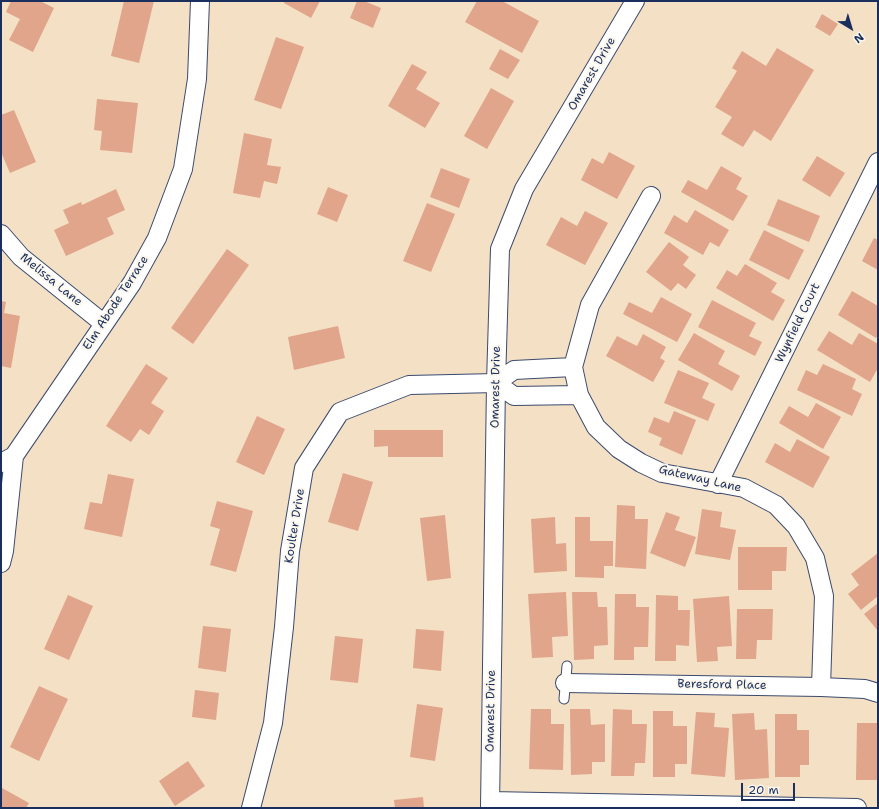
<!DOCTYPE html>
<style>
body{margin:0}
#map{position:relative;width:879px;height:809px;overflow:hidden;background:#f3e0c5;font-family:"Shantell Sans",sans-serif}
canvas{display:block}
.frame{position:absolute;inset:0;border:2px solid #1b2f5e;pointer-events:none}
.north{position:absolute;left:831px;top:8px;width:40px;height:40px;-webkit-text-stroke:3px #fbf7ec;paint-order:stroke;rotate:142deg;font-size:11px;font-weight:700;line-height:16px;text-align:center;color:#1b2f5e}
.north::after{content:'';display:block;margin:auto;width:14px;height:18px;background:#1b2f5e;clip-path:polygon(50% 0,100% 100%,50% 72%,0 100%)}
.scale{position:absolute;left:741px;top:783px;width:54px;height:18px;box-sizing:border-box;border:2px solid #1b2f5e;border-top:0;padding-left:5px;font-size:12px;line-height:14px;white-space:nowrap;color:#1b2f5e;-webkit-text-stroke:3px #fbf7ec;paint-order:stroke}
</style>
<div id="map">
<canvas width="879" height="809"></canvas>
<div class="frame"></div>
<div class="north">N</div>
<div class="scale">20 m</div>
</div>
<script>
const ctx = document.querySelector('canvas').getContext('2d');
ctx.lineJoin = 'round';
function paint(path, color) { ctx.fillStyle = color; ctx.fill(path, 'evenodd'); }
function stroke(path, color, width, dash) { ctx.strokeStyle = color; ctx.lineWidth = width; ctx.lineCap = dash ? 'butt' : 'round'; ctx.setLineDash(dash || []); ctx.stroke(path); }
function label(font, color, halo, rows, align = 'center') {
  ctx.font = font + ' "Shantell Sans",sans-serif'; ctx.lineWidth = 4; ctx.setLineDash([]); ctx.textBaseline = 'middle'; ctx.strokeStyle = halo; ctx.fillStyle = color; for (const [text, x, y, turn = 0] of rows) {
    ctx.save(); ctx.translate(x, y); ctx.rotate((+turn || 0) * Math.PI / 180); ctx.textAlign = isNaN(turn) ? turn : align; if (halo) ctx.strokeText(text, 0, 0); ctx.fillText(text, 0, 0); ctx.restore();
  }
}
paint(new Path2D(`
 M11 1H40L54 8 33 52 9 40 20 19 6 12Z
 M124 1H154L139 63 111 56Z
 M285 1H320L311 18 284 3Z
 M357 1H364L381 8 373 28 350 18Z
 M477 1H502L539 21 522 53 465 22Z
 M822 14 838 24 830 36 815 27Z
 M276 37 304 47 281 109 254 100Z
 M777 48 814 70 771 141 754 130 743 147 721 134 732 117 715 107 737 71 732 68 742 51 766 66Z
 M500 49 520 60 508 79 489 69Z
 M412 64 427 72 416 89 440 103 425 128 388 106Z
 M491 88 514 101 487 149 464 136Z
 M97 99 138 103 132 153 100 150 102 131 94 130Z
 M14 110 36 162 10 173 1 152V115Z
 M244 133 272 139 267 165 281 167 277 184 264 181 260 198 233 193Z
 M609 152 635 166 617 199 581 180 592 158 603 164Z
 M817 156 845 173 830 197 802 180Z
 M721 166 742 178 736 189 748 196 733 221 681 192 688 180 707 190Z
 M441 168 470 179 459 208 430 197Z
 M328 187 348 195 337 222 317 214Z
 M116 189 125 210 107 218 114 234 66 256 54 230 69 223 63 210 81 202 82 205Z
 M778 199 820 216 809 242 767 225Z
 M427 203 455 214 431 272 403 261Z
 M695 210 729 230 719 247 710 242 703 255 664 233 674 215 687 223Z
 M585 211 608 223 585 265 546 245 561 217 577 226Z
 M764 230 804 250 789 280 749 260Z
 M874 238 878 240V270L862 261Z
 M669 242 689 257 683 265 696 275 686 289 678 283 671 291 646 272Z
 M227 249 249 265 193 344 171 328Z
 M745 264 777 283 771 292 785 300 773 321 716 288 727 270 737 276Z
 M852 291 878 306V335L876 338 838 315Z
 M661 297 692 314 677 342 623 314 629 302 652 313Z
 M712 300 756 323 749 336 762 342 755 356 698 327Z
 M1 301 6 302 4 313 20 316 11 368 1 366Z
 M338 326 345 358 294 370 288 337Z
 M829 331 852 345 859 333 878 344V368L870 382 817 350Z
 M694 333 725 351 718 364 740 376 732 391 678 360Z
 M643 334 666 347 660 358 665 361 653 382 606 356 617 336 637 346Z
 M146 364 168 378 151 403 164 411 149 435 140 429 131 442 106 426Z
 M823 364 856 379 852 389 862 394 852 416 797 390 806 370 817 375Z
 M678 370 709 383 702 398 715 404 708 421 664 403Z
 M816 403 841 417 823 449 779 423 789 406 808 417Z
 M674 411 696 420 682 455 659 445 662 438 648 432 654 417 669 423Z
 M257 416 285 429 264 475 236 462Z
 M374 430H443V457H388V446L374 447Z
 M797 439 830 457 813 488 765 462 775 443 790 452Z
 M343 473 373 482 358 531 328 522Z
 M108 474 134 479 122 537 84 529 90 502 102 504Z
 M217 501 253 511 236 572 210 565 220 529 210 526Z
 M617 505 635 506V519H648L646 569 615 567Z
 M702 509 722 512 720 527 736 530 730 560 695 554Z
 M666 512 680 517 675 530 696 537 685 567 650 553Z
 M445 515 451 578 427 581 420 518Z
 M555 517 556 544 566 543 567 571 534 573 531 519Z
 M575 517H590V541H613V566H604V578L575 577Z
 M738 547H787L786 571H772V590H738Z
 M878 553V596L861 610 848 594 859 585 851 574Z
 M566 592 568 636 552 637 553 657 532 658 528 594Z
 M572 592H597L598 607H607L608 645 594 646V659L574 660Z
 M615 594H636V607H649L648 647H634V660H614Z
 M68 595 93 606 69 660 44 649Z
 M656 595 678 596V610H690L689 646 676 645V661H655Z
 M729 596 732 646 717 647 718 661 697 662 693 599Z
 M878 603V631L864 614Z
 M737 609H773L772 640H757L756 659H736Z
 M203 626 231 629 226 672 198 668Z
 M416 629 444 631 441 671 413 668Z
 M335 636 363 639 358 683 330 680Z
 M39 686 68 699 39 761 10 747Z
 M195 690 219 693 216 720 192 717Z
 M417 704 443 708 435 761 410 757Z
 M531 709H551V724H564L563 770 529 769Z
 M570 709H590L591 725 605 724V762H592V774L571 775Z
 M613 709 632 710V724H647L645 763H635L634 776H611Z
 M653 711H673V726H687V764H675V777H653Z
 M696 712 715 713 714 727 729 728 725 777 691 774Z
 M754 713 755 730 767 729 769 778 735 780 732 714Z
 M775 714H797V730H809V765H800V777H775Z
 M857 723H878V780H856Z
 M188 761 205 786 175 806 159 781Z
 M2 788 29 803 26 808H1Z
 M423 797 424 808H395L394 800Z`), '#e0a58a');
const lane = new Path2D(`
 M564 699 567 666`);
const street = new Path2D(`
 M651 196 590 305 573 367 579 395 596 427 619 449 641 463 662 473 744 488 776 505 796 526 815 558 824 596 821 687
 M1 234 21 257 103 323
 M496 383 514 396 579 395
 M496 383 514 370 573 367
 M1 463 14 456 132 283 157 238 183 169 197 79 200 1
 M718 484 878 162
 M1 563 4 551 14 456
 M565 683 821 687 865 689 878 693
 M490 801 857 808
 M251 808 273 723 284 627 290 551 304 468 340 412 409 385 496 383
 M490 808 496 383 500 249 524 189 635 1`);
stroke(lane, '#3b4a6d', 11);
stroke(street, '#3b4a6d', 20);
stroke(lane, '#fff', 9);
stroke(street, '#fff', 18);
label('12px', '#1b2f5e', '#fbf7ec', [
 ["Omarest Drive",592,74,-60],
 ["Melissa Lane",51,280,39],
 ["Elm Abode Terrace",116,303,-57],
 ["Wynfield Court",798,323,-64],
 ["Omarest Drive",496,387,-89],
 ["Gateway Lane",700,479,13],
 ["Koulter Drive",295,526,-81],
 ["Beresford Place",722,685,1],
 ["Omarest Drive",491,711,-89]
]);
</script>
